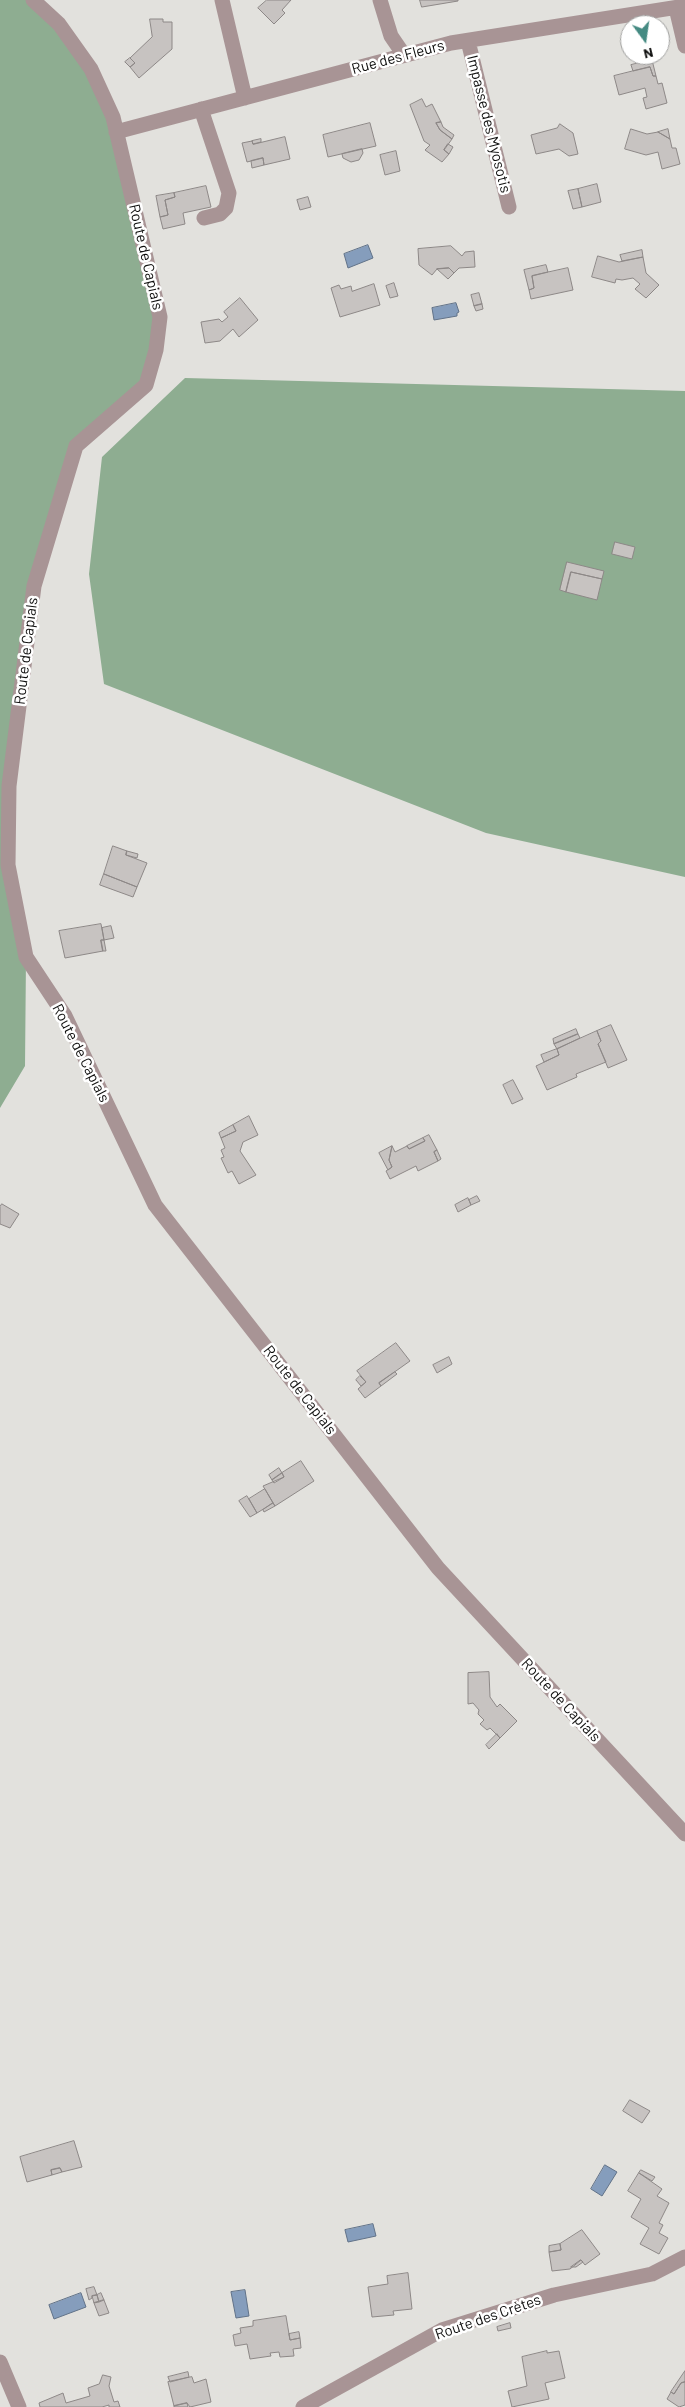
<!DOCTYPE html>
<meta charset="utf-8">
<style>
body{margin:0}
#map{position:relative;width:685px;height:2407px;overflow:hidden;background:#e2e1dd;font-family:Barlow,sans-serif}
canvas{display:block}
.north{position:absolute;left:620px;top:15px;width:50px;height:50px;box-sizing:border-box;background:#fff;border:1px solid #9f9f9e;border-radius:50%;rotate:166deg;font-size:14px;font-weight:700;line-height:20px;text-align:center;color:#0e0e0d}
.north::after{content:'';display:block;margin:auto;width:18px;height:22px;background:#448a82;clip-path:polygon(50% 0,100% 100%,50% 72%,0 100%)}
</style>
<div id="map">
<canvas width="685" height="2407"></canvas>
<div class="north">N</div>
</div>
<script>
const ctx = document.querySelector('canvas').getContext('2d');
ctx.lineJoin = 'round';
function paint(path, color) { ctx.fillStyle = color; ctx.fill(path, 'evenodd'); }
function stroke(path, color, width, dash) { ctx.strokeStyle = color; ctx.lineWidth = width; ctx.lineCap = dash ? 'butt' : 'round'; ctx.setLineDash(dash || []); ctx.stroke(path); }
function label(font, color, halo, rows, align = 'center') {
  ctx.font = font + ' Barlow,sans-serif'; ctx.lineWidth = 5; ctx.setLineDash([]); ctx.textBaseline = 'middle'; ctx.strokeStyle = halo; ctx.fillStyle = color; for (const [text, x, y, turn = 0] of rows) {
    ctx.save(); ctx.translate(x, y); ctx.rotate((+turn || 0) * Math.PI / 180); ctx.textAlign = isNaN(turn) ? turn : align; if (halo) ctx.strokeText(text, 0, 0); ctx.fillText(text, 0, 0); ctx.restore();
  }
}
paint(new Path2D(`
 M0 0H33L59 24 113 117 160 317 146 385 76 446 34 586 8 865 26 957 25 1066 0 1108Z
 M185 378 685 391V877L486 833 104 684 89 574 102 457Z`), '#8ead91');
const water = new Path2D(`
 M368 245 373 258 348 268 344 254Z
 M456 303 459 312 457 313V316L434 320 432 308Z
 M605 2165 617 2172 602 2196 591 2189Z
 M373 2224 376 2236 348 2242 345 2230Z
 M245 2290 249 2316 236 2318 231 2292Z
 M81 2293 86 2307 54 2319 49 2305Z`);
paint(water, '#859dbc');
stroke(water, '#617288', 1);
const building = new Path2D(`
 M267 0H291L282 10 285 13 274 24 258 8Z
 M420 0H458V1L422 7Z
 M150 19H163V22H172V49L139 78 130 67 135 63 130 58 152 37Z
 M130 58 135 63 130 67 125 62Z
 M652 60 656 76H653L650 67 633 71 631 65Z
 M650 67 653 76H656L658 84 662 83 667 103 646 109 643 98 647 97 645 88 619 95 614 76Z
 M422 99 426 107 432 104 441 122 436 123 440 130 452 139 444 150 449 154 442 162 425 150 430 145 424 141 410 105Z
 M441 122 443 127 454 135 452 139 440 130 436 123Z
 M370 123 376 146 328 157 323 135Z
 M560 124 573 133 578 154 569 156 559 149 536 154 531 135 557 128Z
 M631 129 647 134 658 132 670 139 672 148H676L680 164 662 169 658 152 646 155 625 149Z
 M668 129 670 139 658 132Z
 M285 137 290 159 264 165 263 158 247 162 242 143 252 141 253 144Z
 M261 139V142L253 144 252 141Z
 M448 144 453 147 449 154 444 150Z
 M362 149 363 153 359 160 351 162 343 158 342 154Z
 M396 151 400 171 385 175 380 155Z
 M263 158 264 165 252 168 251 161Z
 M597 184 601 202 582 207 578 189Z
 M206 186 211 207 183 213 185 224 163 229 160 217 168 215 165 200 175 197 174 193Z
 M578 189 582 207 573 209 568 191Z
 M174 193 175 197 165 200 168 215 160 217 156 196Z
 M308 197 311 207 300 210 297 200Z
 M451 246 462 256 465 252 474 251 475 267 459 268 454 273 449 268 437 269 432 275 419 265 418 249Z
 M642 250 643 257 622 261 620 255Z
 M598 256 619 262 643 257 646 273 659 285 646 298 635 289 640 284 633 278 622 280 616 279 615 283 592 277Z
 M546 265 548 272 532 276 534 288 529 290 524 270Z
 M449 268 454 273 448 279 437 269Z
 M568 268 573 290 531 299 529 290 534 288 532 276Z
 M394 283 398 296 390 298 386 286Z
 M374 284 380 305 340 317 331 288 339 285 341 289 351 286 352 291Z
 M479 293 482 304 474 306 471 295Z
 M240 298 258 320 239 337 233 329 220 341 205 343 201 322 219 319 222 322 228 317 224 312Z
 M482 304 483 309 476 311 474 306Z
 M615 542 635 547 632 559 612 554Z
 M567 562 604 571 602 579 571 572 566 592 560 590Z
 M571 572 602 579 597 600 566 592Z
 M113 846 127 851 126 855 147 863 137 887 104 874Z
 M127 851 138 854 137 858 126 855Z
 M104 874 137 887 133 897 100 885Z
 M101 924 104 940H101L103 951 65 958 59 931Z
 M111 926 114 938 104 940 102 928Z
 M101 940H104L106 951H103Z
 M611 1025 627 1060 608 1068 598 1044 601 1041 597 1031Z
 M576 1029 578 1034 554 1044 553 1039Z
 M597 1031 601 1041 598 1044 606 1062 576 1074 577 1077 547 1090 536 1066 559 1055 557 1049Z
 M578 1034 580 1038 557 1049 554 1044Z
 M557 1049 559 1055 544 1062 541 1055Z
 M513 1080 523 1099 512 1104 503 1085Z
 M249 1116 258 1135 243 1142 240 1151 256 1175 239 1184 232 1171 228 1173 221 1158 224 1157 221 1150 225 1148 221 1138 236 1131 233 1125Z
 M233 1125 236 1131 221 1138 219 1133Z
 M429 1135 437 1150 434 1152 438 1161 418 1171 416 1166 390 1179 386 1171 392 1167 389 1160 392 1146 395 1152 407 1146 409 1149 425 1141 423 1138Z
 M423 1138 425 1141 409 1149 407 1146Z
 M392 1146 389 1160 392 1167 388 1170 379 1153Z
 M437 1150 441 1159 438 1161 434 1152Z
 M477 1196 480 1201 471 1205 469 1200Z
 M468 1198 471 1205 458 1212 455 1205Z
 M2 1204 19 1214 10 1228 0 1224V1207Z
 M396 1343 410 1361 379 1383 381 1386 365 1398 358 1389 366 1382 357 1371Z
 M449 1357 452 1364 437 1373 433 1365Z
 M395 1372 397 1374 381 1386 379 1383Z
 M360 1376 366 1382 361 1386 356 1380Z
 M301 1461 314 1481 275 1506 263 1486 284 1477 282 1473Z
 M279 1468 282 1473 272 1480 269 1475Z
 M282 1473 284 1477 274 1483 272 1480Z
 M265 1489 273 1503 257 1513 249 1499Z
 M247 1496 257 1513 250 1517 239 1501Z
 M273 1503 275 1506 264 1512 263 1510Z
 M489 1672 490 1697 497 1707 500 1704 517 1721 500 1738 490 1728 487 1730 480 1724 484 1720 478 1714 479 1710 473 1703 468 1704V1673Z
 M497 1734 500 1738 489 1749 486 1745Z
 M630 2100 650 2111 642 2123 623 2111Z
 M74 2141 82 2167 62 2172 60 2168 51 2170 52 2175 27 2182 20 2157Z
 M60 2168 62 2172 52 2175 51 2170Z
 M641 2170 655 2177 652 2181 639 2173Z
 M639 2173 662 2189 657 2196 669 2203 659 2223 663 2225 659 2233 668 2238 659 2254 640 2244 649 2228 631 2217 641 2199 628 2191Z
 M582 2230 600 2254 585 2265 581 2260 570 2269 552 2271 549 2252 561 2250 560 2244Z
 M560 2244 561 2250 549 2252V2246Z
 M581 2260 583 2262 576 2267H571Z
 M408 2273 412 2309 393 2311 394 2315 372 2317 368 2287 388 2284 387 2276Z
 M94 2287 97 2295 92 2296V2298L89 2300 86 2289Z
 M101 2293 104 2300 99 2302 97 2295Z
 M97 2295 99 2302 94 2303 92 2296Z
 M104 2300 109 2313 99 2316 94 2303Z
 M286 2316 290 2340 300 2338 301 2348 293 2349 294 2356 280 2357 279 2352 270 2353 271 2356 250 2359 247 2344 235 2346 233 2335 241 2333 240 2328 253 2326V2321Z
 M510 2323 511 2328 498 2331 497 2327Z
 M299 2332 300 2338 290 2340 289 2334Z
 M547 2351V2353L559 2351 565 2378 545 2383 549 2399 512 2407 508 2391 527 2386 522 2357Z
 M685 2371V2382L681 2383 674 2394 671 2392Z
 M188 2372 189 2377 170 2382 168 2377Z
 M103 2375 111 2377 109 2386 114 2402 118 2401 120 2407H109V2405L102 2407H40L39 2403 63 2393 66 2403 90 2396 88 2388 99 2384Z
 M192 2377 194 2383 206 2379 211 2402 190 2407 187 2403 174 2406 168 2382Z
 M685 2382V2405L679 2407 667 2399 671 2392 674 2394 681 2383Z
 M187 2403 188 2407H174V2406Z`);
paint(building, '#c7c3c1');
stroke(building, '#8d8887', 1);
stroke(new Path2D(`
 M33 0 59 24 91 69 113 117 160 317 156 350 146 385 76 446 34 586 9 786 8 865 26 957 65 1016 155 1205 438 1568 685 1834
 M222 0 245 98
 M380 0 391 36 404 55
 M676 8 685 46
 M468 41 509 207
 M201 109 229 193 226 208 220 214 204 218
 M116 132 451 43 685 6
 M0 2362 19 2407
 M303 2407 442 2330 554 2295 652 2274 685 2257`), '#a89495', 15);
label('15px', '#0e0e0d', '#fff', [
 ["Rue des Fleurs",398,57,-15],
 ["Impasse des Myosotis",489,124,76],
 ["Route de Capials",146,257,77],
 ["Route de Capials",26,651,-83],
 ["Route de Capials",81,1053,63],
 ["Route de Capials",300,1390,52],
 ["Route de Capials",561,1700,47],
 ["Route des Crètes",488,2317,-19]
]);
</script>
